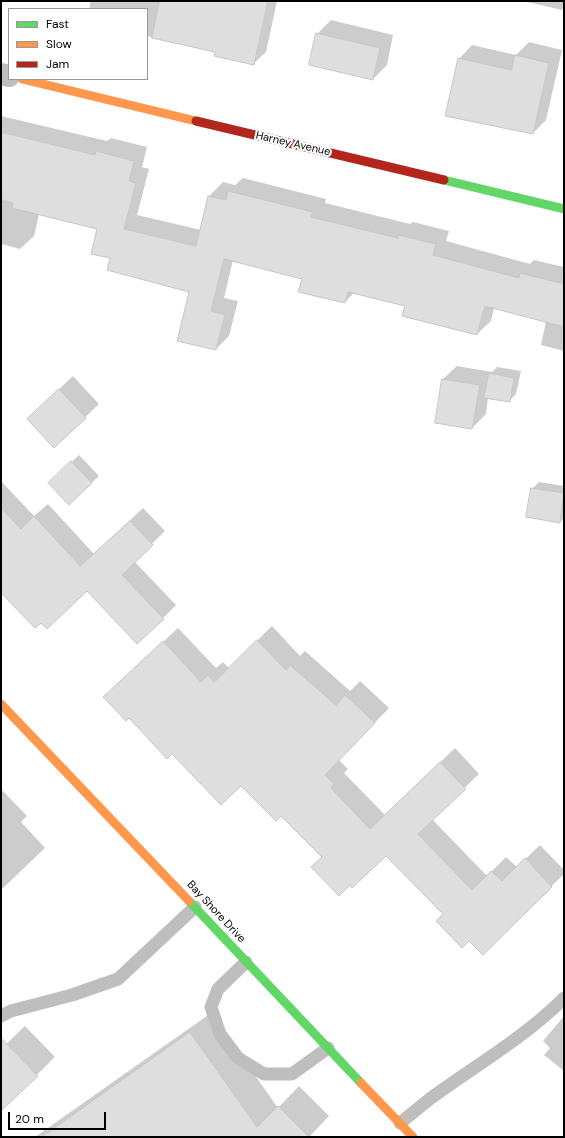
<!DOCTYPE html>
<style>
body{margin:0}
#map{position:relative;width:565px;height:1138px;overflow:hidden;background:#fff;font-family:"DM Sans",sans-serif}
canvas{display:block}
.frame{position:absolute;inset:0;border:2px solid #000;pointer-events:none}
.legend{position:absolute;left:8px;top:8px;width:140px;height:72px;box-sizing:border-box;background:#fff;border:1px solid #999;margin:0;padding:5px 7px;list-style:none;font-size:12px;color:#000}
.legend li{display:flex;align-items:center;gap:8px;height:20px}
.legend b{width:20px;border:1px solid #999}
.scale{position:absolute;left:8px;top:1112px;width:98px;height:18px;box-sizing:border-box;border:2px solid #000;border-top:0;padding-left:5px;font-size:12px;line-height:14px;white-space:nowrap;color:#000;-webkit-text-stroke:3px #fff;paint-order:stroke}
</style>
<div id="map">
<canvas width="565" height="1138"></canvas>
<div class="frame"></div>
<ul class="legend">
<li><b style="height:5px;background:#63d668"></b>Fast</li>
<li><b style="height:5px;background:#ff974d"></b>Slow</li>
<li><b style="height:5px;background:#b3261e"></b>Jam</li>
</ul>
<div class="scale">20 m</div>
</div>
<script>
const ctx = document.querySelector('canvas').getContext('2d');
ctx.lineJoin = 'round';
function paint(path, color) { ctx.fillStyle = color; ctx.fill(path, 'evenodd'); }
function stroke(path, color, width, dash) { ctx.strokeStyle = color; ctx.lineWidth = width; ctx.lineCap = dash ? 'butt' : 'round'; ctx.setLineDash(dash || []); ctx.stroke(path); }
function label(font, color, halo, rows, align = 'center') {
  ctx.font = font + ' "DM Sans",sans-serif'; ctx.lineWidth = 4; ctx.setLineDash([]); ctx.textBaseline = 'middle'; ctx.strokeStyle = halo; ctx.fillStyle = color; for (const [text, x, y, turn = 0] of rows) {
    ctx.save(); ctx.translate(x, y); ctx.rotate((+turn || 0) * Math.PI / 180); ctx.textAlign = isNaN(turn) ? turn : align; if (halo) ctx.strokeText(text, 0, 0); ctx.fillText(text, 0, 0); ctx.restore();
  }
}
paint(new Path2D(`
 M91 1H277L266 52 253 64 216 51 147 36V9H89Z
 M523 1H564V7L562 10Z
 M331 20 393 35 387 65 373 79 317 34Z
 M529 42 562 50 546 120 533 133 459 59 472 45 516 55Z
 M1 116 107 141 111 138 147 147 142 167 149 169 137 215 201 230 209 196 223 182 235 185 243 178 326 199 325 203 410 224 413 222 449 231 446 241 530 264 534 260 564 267V351L541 345 546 321 494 308 491 321 477 334 406 305 354 293 345 302 303 278 233 260 224 298 238 301 229 336 216 349 191 291 98 229 39 214 34 236 20 249 1 244Z
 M457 366 492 372 497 367 521 371 516 394 509 401 488 398 486 414 472 428 443 379Z
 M73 376 99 404 55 446 42 405Z
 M79 455 99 476 69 504 56 477Z
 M1 481 34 516 48 504 94 554 143 508 165 531 134 561 176 605 163 618 88 590 1 591Z
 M539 482 564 486V518L560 522 532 489Z
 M272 626 300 656 305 651 350 691 360 681 389 708 339 760 348 769 344 773 385 815 455 748 479 774 432 819 487 876 506 857 517 867 540 845 564 870V874L483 953 386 854 323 857 281 815 241 785 172 753 129 716 119 683 178 628 216 668 223 662 229 668Z
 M1 789 27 816 21 822 45 848 1 890Z
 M211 1013 278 1108 299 1086 329 1116 309 1137H35Z
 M564 1016V1071L544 1055 550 1048 543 1041Z
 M25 1026 55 1057 1 1110V1049Z`), '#0003');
const building = new Path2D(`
 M160 1H268L254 65 214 56 215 52 152 38Z
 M316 33 380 48 373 80 309 65Z
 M515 55 549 63 533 134 445 116 458 58 511 70Z
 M1 132 95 155 96 151 134 161 129 181 136 183 124 229 196 246 208 196 226 200 228 191 313 212 311 217 398 238V235L436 244 433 255 519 278 520 273 564 284V327L485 306 477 335 402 316 405 306 348 292 345 303 298 292 302 279 224 259 211 311 225 315 216 350 177 341 189 292 107 270 110 258 91 254 97 229 12 208 13 203 1 200Z
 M489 373 514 378 510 402 484 398Z
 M442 379 480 385 472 429 435 423Z
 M59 389 86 418 54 448 27 419Z
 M71 461 92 483 69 505 48 483Z
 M531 488 564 493 560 523 526 517Z
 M1 508 21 529 34 516 80 566 130 521 153 545 122 575 164 619 137 644 87 591 47 629 41 623 35 628 1 593Z
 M257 640 286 670 290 665 336 705 345 695 375 723 325 775 334 784 331 788 370 829 440 762 466 789 418 834 472 890 491 871 502 881 525 858 552 887 483 955 469 941 462 948 436 921 443 914 386 856 352 888 350 885 339 896 311 867 322 857 281 816 276 821 241 786 221 805 172 754 167 759 129 718 126 721 103 697 163 641 201 682 208 675 214 682Z
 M190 1032 257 1127 278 1106 309 1137H42Z
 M1 1038 38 1076 1 1111Z`);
paint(building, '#dedede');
stroke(building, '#c6c6c6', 1);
stroke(new Path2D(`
 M246 962 218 989 211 1007 220 1034 238 1058 264 1074H292L328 1048
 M1 1016 11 1011 72 995 118 979 195 907
 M400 1123C410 1115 421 1106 431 1098 476 1065 524 1038 564 998`), '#bebebe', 13);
stroke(new Path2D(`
 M1 74 9 76`), '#bebebe', 22);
stroke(new Path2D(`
 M444 180 564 209
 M189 901 361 1083`), '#63d668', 9);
stroke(new Path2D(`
 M22 79 196 121
 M1 704 189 901
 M361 1083 413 1137`), '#ff974d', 9);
stroke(new Path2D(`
 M196 121 444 180`), '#b3261e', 9);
label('11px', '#000', '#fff', [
 ["Harney Avenue",293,144,13],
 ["Bay Shore Drive",216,912,47]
]);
</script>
